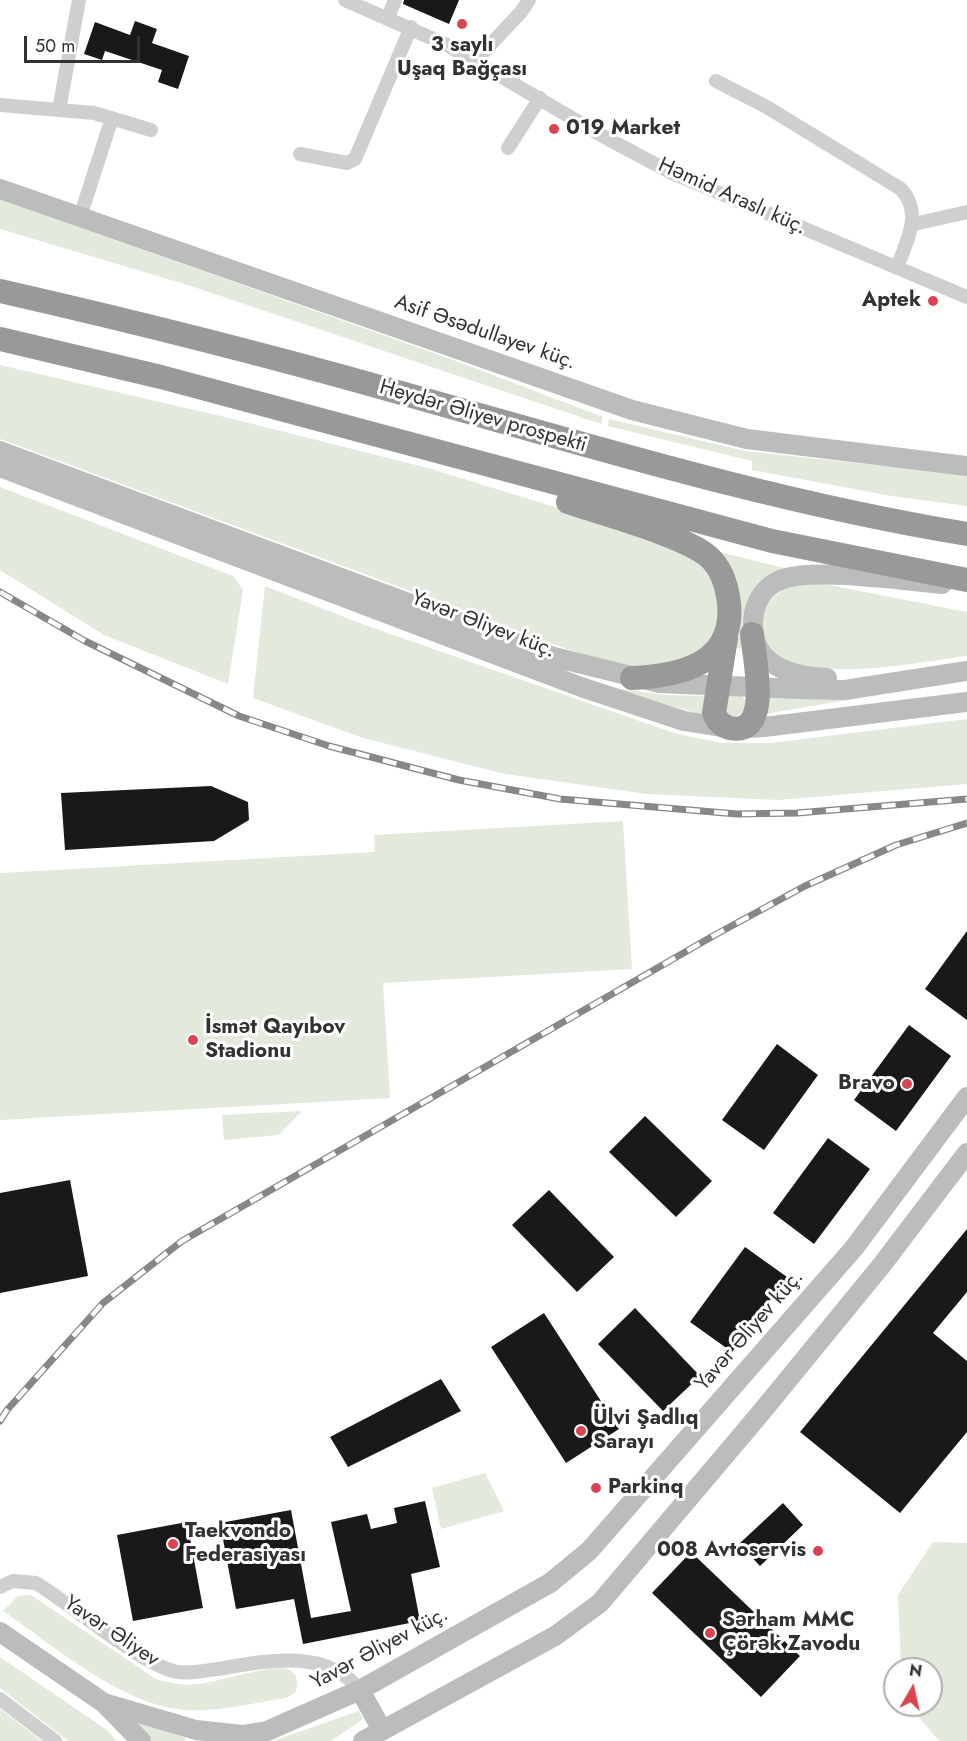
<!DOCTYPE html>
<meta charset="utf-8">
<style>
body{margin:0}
#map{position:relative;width:967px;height:1741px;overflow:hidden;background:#fff;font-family:Jost,sans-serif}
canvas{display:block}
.north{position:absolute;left:883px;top:1657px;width:60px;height:60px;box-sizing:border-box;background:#fff;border:2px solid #adadad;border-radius:50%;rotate:9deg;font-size:16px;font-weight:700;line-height:24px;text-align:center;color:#323232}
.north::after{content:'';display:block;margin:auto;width:21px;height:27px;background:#da4450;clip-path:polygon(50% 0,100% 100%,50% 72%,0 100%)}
.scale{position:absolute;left:24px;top:36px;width:116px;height:27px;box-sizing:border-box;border:3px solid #323232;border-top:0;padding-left:8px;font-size:18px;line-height:21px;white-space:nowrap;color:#323232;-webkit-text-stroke:4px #fff;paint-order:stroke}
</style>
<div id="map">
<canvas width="967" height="1741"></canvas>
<div class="north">N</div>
<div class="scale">50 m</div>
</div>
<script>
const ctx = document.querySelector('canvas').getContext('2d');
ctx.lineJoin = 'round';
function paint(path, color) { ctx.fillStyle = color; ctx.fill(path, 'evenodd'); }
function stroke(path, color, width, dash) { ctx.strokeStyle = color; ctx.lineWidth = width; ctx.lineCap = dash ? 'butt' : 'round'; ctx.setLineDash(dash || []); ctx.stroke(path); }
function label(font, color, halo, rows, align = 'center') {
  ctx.font = font + ' Jost,sans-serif'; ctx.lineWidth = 6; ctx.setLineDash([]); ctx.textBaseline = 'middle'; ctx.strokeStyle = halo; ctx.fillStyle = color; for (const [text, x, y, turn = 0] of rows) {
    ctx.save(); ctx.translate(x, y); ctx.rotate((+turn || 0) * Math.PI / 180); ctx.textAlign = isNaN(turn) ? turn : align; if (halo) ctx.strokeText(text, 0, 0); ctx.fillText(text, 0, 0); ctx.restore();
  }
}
paint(new Path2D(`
 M0 199 448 358 603 417 601 424 191 286 0 229Z
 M0 365 229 418 428 468 685 547 715 575 724 612 711 647 657 670 622 666 567 649 0 439Z
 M609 419 745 451 967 475V506L891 496 752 470V461L608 426Z
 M0 487 233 576 243 590 228 684 104 635 0 570Z
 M712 550 788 569 749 603 741 649 732 647Z
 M794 583H819L967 612V656C924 661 758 697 761 624 762 604 778 591 794 583Z
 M265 586 362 624 674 733 721 743H770L967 719V784L778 800 647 794 505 774 363 738 253 698Z
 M607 687 666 695 709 696 706 716Z
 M764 692 854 699 764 714Z
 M724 705a11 11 0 1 1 22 0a11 11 0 1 1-22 0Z
 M623 821 632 969 383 983 390 1098 0 1120V873L375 852 374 835Z
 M302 1111 279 1135 224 1140 222 1115Z
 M485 1473 504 1511 441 1529 432 1488Z
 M933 1542 967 1543V1741H939L916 1714 913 1705H931V1669H901L898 1595Z
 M31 1595 156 1679C170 1683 184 1686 198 1684 217 1682 272 1664 287 1669 298 1673 298 1681 296 1692L286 1698C254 1703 219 1712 186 1710 123 1706 54 1646 3 1611L18 1596Z
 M0 1657 107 1730 117 1741H68L0 1688Z
 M0 1709 42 1741H0Z
 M359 1711 363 1719 331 1741H273Z
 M127 1718 186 1738 184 1741H151Z`), '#e3e9dc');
paint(new Path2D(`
 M404 0H459L449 24 403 4Z
 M135 21 157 29 152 43 189 56 178 89 158 82 162 70 105 51 102 60 84 54 95 22 130 35Z
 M211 786 248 802 249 820 214 841 65 850 61 793Z
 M967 931V1020L925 989Z
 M909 1025 951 1056 896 1131 854 1100Z
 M777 1044 818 1075 764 1150 722 1120Z
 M645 1116 712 1181 676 1217 609 1152Z
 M828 1138 870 1169 814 1244 773 1213Z
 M70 1180 88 1276 0 1293V1193Z
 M549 1190 614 1257 577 1292 512 1225Z
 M967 1229V1292L933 1333 967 1361V1432L900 1513 800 1432Z
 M745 1247 787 1277 732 1352 690 1322Z
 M635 1308 700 1376 663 1411 598 1344Z
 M544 1313 619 1429 566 1463 491 1347Z
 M441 1379 461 1411 348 1467 330 1437Z
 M425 1501 440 1567 411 1574 420 1621 303 1644 294 1599 236 1609 220 1523 291 1510 311 1618 351 1611 331 1522 367 1514 371 1529 397 1523 394 1508Z
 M783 1503 803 1525 760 1566 739 1544Z
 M187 1522 203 1608 133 1621 117 1535Z
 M691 1552 800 1656 761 1697 652 1593Z`), '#191919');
stroke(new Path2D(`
 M345 0 447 45 608 139 672 173 967 297
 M388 17 395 0
 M475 61 521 12 529 0
 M716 81 765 106 901 189C923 213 907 241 897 267
 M0 105 94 113 151 130
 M59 110 79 0
 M508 148 540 98
 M300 154 347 163 355 159 411 27
 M80 217 112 118
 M914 224 967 212
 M0 1587 13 1581 36 1583C71 1604 144 1667 178 1672 193 1674 209 1670 224 1668 270 1660 326 1649 360 1690
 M0 1699 55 1741`), '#cfcfcf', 14);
stroke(new Path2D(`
 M0 189 632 410 747 439 967 466
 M0 451 554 657 659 683 799 689 845 690 967 671
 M0 467 581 687 684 721 734 729 764 727 967 702
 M827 678C786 676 746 662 754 613 757 600 765 587 778 581 807 566 906 581 942 584
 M0 1632 104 1703 141 1741
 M360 1690 382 1730
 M104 1703 196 1730 242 1735 267 1731 360 1690 550 1583 589 1551 854 1248 967 1097
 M363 1741 555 1636 600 1603 759 1415 881 1266 967 1153`), '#bcbcbc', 20);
stroke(new Path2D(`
 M0 291C132 321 263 354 394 391 584 444 772 502 967 534
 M0 339 161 377 772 541 967 580
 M568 502C602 514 686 536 709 557 722 569 727 586 729 603 735 664 680 676 632 678
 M726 638 714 713C717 721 722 726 730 728 773 737 754 657 752 634`), '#999', 24);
const rail = new Path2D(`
 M0 592 85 641 239 716 329 746 459 780 560 799 737 814 797 813 967 799
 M0 1421 7 1410 103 1303 182 1241 713 936 805 886 896 845 967 823`);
stroke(rail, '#878787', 7);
stroke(rail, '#fff', 4.5, [14]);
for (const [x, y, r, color] of [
 [462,24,6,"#da4450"],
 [554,129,6,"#da4450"],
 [933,301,6,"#da4450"],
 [193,1040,6,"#da4450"],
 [907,1084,6,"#da4450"],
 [581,1431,6,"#da4450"],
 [596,1488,6,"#da4450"],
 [173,1544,6,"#da4450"],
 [818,1551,6,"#da4450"],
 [710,1633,6,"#da4450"]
]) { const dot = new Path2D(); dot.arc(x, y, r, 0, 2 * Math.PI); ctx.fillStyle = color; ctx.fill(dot); stroke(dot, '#fff', 2); }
label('bold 21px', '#323232', '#fff', [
 ["3 saylı",462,46,"center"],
 ["Uşaq Bağçası",462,70,"center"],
 ["019 Market",566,129],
 ["Aptek",921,301,"right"],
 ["İsmət Qayıbov",205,1028],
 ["Stadionu",205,1052],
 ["Bravo",895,1084,"right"],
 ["Ülvi Şadlıq",593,1419],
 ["Sarayı",593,1443],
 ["Parkinq",608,1488],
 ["Taekvondo",185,1532],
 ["Federasiyası",185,1556],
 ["008 Avtoservis",806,1551,"right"],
 ["Sərham MMC",722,1621],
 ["Çörək Zavodu",722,1645]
], 'left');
label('21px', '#323232', '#fff', [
 ["Həmid Araslı küç.",732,197,24],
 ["Asif Əsədullayev küç.",485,333,19],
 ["Heydər Əliyev prospekti",483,417,16],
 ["Yavər Əliyev küç.",483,625,21],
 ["Yavər Əliyev küç.",750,1331,-49],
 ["Yavər Əliyev",111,1632,34],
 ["Yavər Əliyev küç.",380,1649,-28]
]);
</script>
